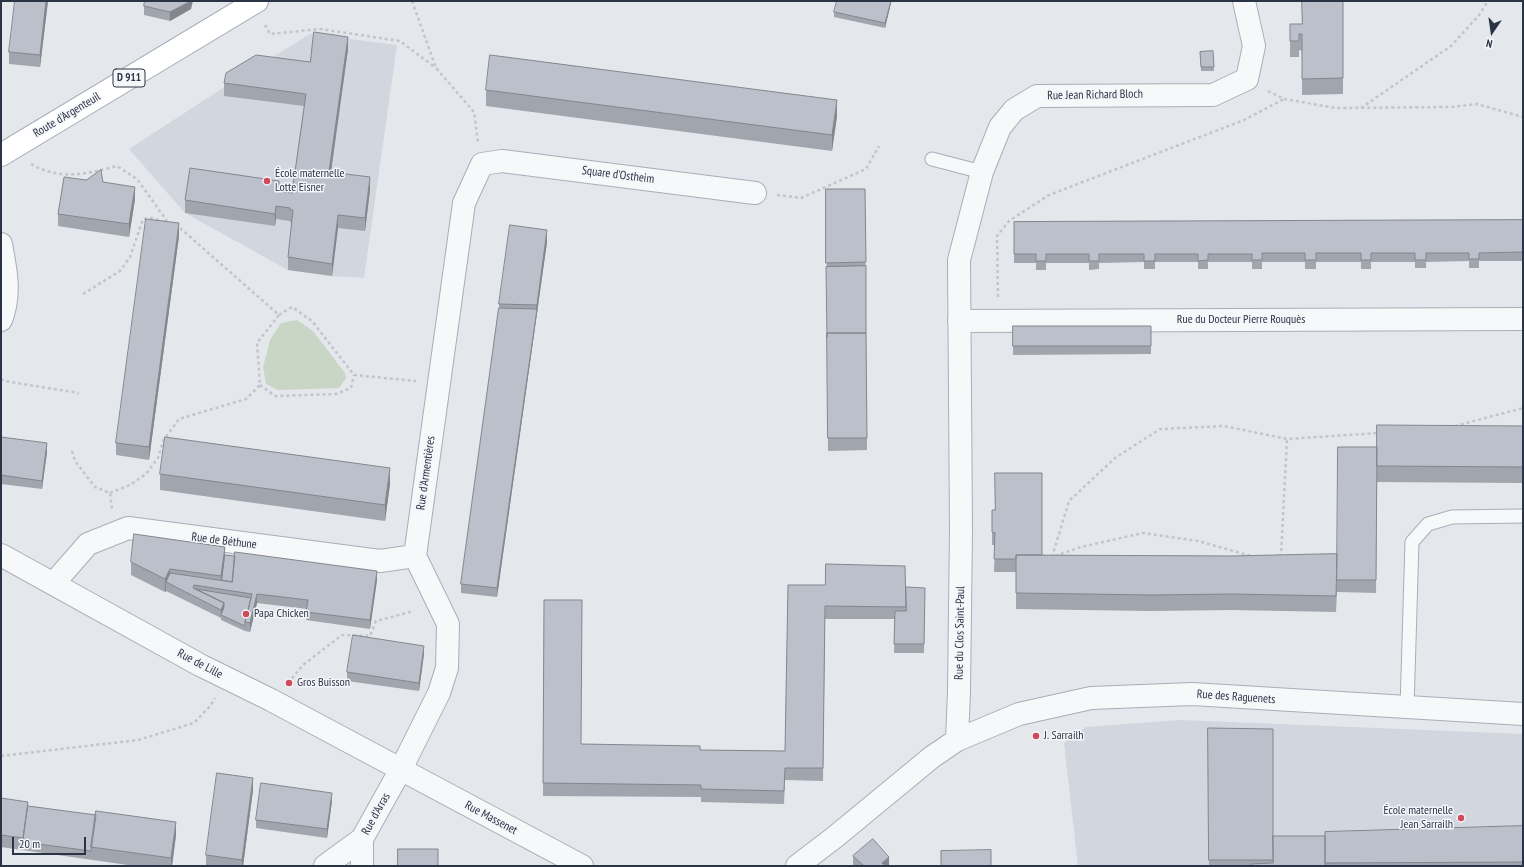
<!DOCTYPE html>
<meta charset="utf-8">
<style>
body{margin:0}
#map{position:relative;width:1524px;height:867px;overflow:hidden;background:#e4e7ec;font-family:"PT Sans Narrow",sans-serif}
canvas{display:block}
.frame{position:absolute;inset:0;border:2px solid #2b3445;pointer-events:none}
.north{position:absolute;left:1472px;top:12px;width:40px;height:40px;-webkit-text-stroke:3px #f4f6f9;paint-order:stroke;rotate:193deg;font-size:11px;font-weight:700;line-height:16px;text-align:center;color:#2b3445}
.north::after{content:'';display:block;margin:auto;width:14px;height:18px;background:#2b3445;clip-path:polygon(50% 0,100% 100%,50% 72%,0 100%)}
.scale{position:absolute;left:12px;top:837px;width:74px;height:18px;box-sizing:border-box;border:2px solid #2b3445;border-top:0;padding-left:5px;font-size:12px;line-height:14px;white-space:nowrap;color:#2b3445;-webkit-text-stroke:3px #f4f6f9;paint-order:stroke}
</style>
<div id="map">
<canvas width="1524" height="867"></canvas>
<div class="frame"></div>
<div class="north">N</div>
<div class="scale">20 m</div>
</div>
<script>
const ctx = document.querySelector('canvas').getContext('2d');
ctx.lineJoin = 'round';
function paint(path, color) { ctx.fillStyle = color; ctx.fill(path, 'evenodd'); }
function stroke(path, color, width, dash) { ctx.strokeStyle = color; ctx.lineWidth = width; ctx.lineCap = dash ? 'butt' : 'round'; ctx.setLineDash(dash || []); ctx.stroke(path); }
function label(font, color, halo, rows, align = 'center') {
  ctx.font = font + ' "PT Sans Narrow",sans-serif'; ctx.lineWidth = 3; ctx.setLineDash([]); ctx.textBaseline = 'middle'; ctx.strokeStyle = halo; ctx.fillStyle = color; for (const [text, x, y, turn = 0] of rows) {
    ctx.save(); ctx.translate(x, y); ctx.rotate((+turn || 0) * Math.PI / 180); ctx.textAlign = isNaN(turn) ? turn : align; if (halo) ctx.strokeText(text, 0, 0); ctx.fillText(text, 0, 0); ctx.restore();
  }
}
paint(new Path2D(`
 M310 34 397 45 364 278 332 276 288 270 185 213 129 149 226 86Z
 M1181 720 1523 734V866H1078L1064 743 1086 727Z`), '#d2d6de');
paint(new Path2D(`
 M297 320 313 331 345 373 346 378 339 388 278 390 266 384 263 367 270 340 281 323Z`), '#c9d6c5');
const lane = new Path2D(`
 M932 159 982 172
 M1407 708 1412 542 1428 524 1452 517 1523 516`);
const street = new Path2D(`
 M1 244C6 270 11 295 1 320
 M959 321 1523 319
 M1 555 200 665 271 700 582 866
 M53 584 88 544 128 528 380 561 415 556
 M957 740 959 691 961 530 959 260 982 172 1000 127 1014 110 1037 96 1213 95 1247 79 1254 46 1244 1
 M362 839V866
 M325 866 362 839 401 769 439 693 447 668 448 624 415 556 464 203 482 164 502 161 755 193
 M797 866 835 837 932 757 957 740 1019 714 1091 698 1192 694 1523 714`);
const primary = new Path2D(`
 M1 155 257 1`);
stroke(lane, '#a9aeb7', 15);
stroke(street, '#a9aeb7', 24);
stroke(primary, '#a3abb8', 24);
stroke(new Path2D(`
 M412 1 436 68 474 112 478 142
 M265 25 270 34 320 29 400 41 436 68
 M1268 91 1284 99 1336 108 1452 107 1477 104 1523 117
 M1361 108 1451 46 1479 15 1488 1
 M31 164C61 181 85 174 117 166L137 179 167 221
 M777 195 801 198 866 169 879 146
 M83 294 120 271 130 257 143 219 151 218 166 222
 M998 297 997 236 1009 221 1049 195 1244 120 1284 99
 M279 315 292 307 312 321 354 375 416 381
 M1 379 4 381 79 393
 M260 385 275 396 336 394 351 388 354 375
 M1455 426 1523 408
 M72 451 75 461 95 487 110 493 112 509
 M110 493 130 485 146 474 158 458 163 441 179 419 246 399 260 385 257 343 279 315 180 228 176 226
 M1279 555H1281L1287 439
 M1055 556 1081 547 1143 533 1198 541 1251 556
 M1052 557 1069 501 1115 458 1160 429 1224 426 1287 439 1379 433
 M288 683 303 665 342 635 370 636 376 621 414 611
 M1 756 138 740 194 723 211 705 215 698`), '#c2c5cb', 2.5, [3, 3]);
stroke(lane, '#f7f8fa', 13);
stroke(street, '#f7f8fa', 22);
stroke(primary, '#fff', 22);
paint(new Path2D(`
 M48 1 40 67 9 64V52Z
 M891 1V3L885 28 834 17V12Z
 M1343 1V94L1302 95V51L1299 50V57H1290V24H1302Z
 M144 6 191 9 170 21 144 15Z
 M348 49 331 172 370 190 365 231 338 228 332 276 288 270V257L292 223 290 222V221L276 219 275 226 185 213V200L279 191 292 193 304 106 224 96V83L310 62Z
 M1213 51 1214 71H1201L1200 52Z
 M486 90 837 116 832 151 486 106Z
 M103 182 135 199 129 237 58 226V214Z
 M826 189H865L867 450 828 451Z
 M1523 220V261H1479V268H1469V261L1426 262V268H1415V262H1371V269H1361V262H1316V269H1305V262H1262V269H1252V262H1208V269H1198V262H1155V269H1144V262L1099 263V269L1089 270V263H1046V270H1036V263H1014V222Z
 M179 236 149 460 116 455V443Z
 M547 242 497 597 461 593V584L499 308V304Z
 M1013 326H1151V354L1013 355Z
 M1523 426V483L1377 482 1376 593 1337 592 1336 612 1232 610 1151 611 1016 609V572H994L995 545H992V510L1042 555 1231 556 1337 554 1377 447Z
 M1 437 47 452 42 489 1 484Z
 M160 474 390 484 385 521 160 490Z
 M225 555 377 580 370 629 306 620 307 609 257 603 250 632 245 631 221 620V618L166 591 165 592 131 575V562Z
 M788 585 906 604 925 596 924 653H894L895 619H825L823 781 785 780 784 804 701 802V797L543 796 544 600 581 744 700 750 785 751Z
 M424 654 419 691 347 681V672Z
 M1208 728 1273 836H1325L1523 826V866H1209Z
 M253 790 243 866H206V855Z
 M1 798 28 806 176 835 172 866H135L1 847Z
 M332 801 327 838 256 828V820Z
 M853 856 889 866H853Z`), '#a1a5ae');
paint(new Path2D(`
 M46 1H48L40 67V55Z
 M191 1H193L191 9 170 21V12Z
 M891 1V3L885 28V23Z
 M348 37V49L329 185V172Z
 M837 100V116L832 151V135Z
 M370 177V190L365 231V218Z
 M135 187V199L129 237V224Z
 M276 206V219L275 226V214Z
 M338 215V228L332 276V264Z
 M179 223V236L149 460V447Z
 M547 230V242L497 597V588Z
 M47 443V452L42 489V481Z
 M390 468V484L385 521V505Z
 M225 547V559L221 584V576Z
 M170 569V582H166V591L165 592V579Z
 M377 571V580L370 629V620Z
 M257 594V603L250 632V623Z
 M224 603V611L221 615V610Z
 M424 646V654L419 691V683Z
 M253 778V790L243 866H242V860Z
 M332 793V801L327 838V829Z
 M176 822V835L172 866H171V858Z
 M889 857V866H882V863Z`), '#83868d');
const building = new Path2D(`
 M15 1H46L40 55 9 52Z
 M145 1H191L170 12 144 6Z
 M837 1H891L885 23 834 12Z
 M1302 1H1343V78L1302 79V34H1299V41H1290V24H1302Z
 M314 32 348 37 329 172 370 177 365 218 338 215 332 264 288 257 293 210H290V208L276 206 275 214 185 200 190 168 279 181V191L292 193 306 94 224 83 226 73 256 55 310 62Z
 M1213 51 1214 67H1201L1200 52Z
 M490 55 837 100 832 135 486 90Z
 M101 170 103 182 135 187 129 224 58 214 64 177 86 180Z
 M826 189H865L866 262 826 263Z
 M146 219 179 223 149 447 116 443Z
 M1523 220V252L1479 253V259H1469V253H1426V260H1415V253H1371V260H1361V253H1316V260H1305V253H1262V260H1252V254H1208V260L1198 261V254H1155V261H1144V254H1099V261H1089V254H1046V261H1036V254H1014V222Z
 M510 225 547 230 537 305 499 304Z
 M866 266V333H827V337L826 267Z
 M499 308 537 309 497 588 461 584Z
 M1013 326H1151V346H1013Z
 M827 333H866L867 438H828Z
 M1377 425 1523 426V467L1377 466Z
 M1 437 47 443 42 481 1 475Z
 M165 437 390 468 385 505 160 474Z
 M1338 447H1377L1376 580H1337Z
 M995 473H1042V555H1016V559H994L995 533 992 532V510H995Z
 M134 534 225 547 221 576 170 569 165 579 131 562Z
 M235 552 377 571 370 620 306 612 308 600 257 594 250 623 245 622 252 594 194 585 193 588 224 603 221 610 166 582 170 573 232 582Z
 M1337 554 1336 596 1232 594 1151 595 1016 593V555L1231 556Z
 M225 555 235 556 232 582 222 580Z
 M826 564 905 566 906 607 825 606 823 768H785L784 791 701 789V785L543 783 544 600H582L581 744 700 746V750L785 751 788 585H825Z
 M906 587 925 588 924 644H894L895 611H906Z
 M196 589 251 598 245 622V626L221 615 224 607V603Z
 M353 635 424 646 419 683 347 672Z
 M1208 728 1273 729V860H1209Z
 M217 773 253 778 242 860 206 855Z
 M261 783 332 793 327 829 256 820Z
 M1 798 28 802 23 838 1 835Z
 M28 806 96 815 91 851 23 842Z
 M96 811 176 822 171 858 91 847Z
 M1523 826V862L1325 863V832Z
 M1273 836H1325V866H1251V864L1273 863Z
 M873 839 889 857 882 863 886 866H864L853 856Z
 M398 849H438V866H398Z
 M991 850V866H941V851Z`);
paint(building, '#bbc0ca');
stroke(building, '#83868d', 1);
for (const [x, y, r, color] of [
 [267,181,4,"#d1495b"],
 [246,614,4,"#d1495b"],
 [289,683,4,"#d1495b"],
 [1036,736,4,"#d1495b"],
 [1461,818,4,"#d1495b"]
]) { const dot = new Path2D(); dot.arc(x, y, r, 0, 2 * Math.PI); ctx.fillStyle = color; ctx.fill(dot); stroke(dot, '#f4f6f9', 1.5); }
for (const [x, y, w] of [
 [129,78,32]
]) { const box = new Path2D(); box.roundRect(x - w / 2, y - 9, w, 18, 3); ctx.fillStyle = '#f4f6f9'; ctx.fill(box); stroke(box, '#2b3445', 1); }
label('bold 11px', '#2b3445', null, [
 ["D 911",129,78]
]);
label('12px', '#2b3445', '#f4f6f9', [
 ["Rue Jean Richard Bloch",1095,95,-1],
 ["Route d'Argenteuil",67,115,-31],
 ["Square d'Ostheim",618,175,7],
 ["Rue du Docteur Pierre Rouquès",1241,320],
 ["Rue d'Armentières",426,473,-82],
 ["Rue de Béthune",224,541,7],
 ["Rue du Clos Saint-Paul",960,633,-89],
 ["Rue de Lille",200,664,28],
 ["Rue des Raguenets",1236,697,4],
 ["Rue d'Arras",376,814,-61],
 ["Rue Massenet",491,818,28]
]);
label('12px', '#2b3445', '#f4f6f9', [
 ["École maternelle",275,174],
 ["Lotte Eisner",275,188],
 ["Papa Chicken",254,614],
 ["Gros Buisson",297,683],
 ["J. Sarrailh",1044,736],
 ["École maternelle",1453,811,"right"],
 ["Jean Sarrailh",1453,825,"right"]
], 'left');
</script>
